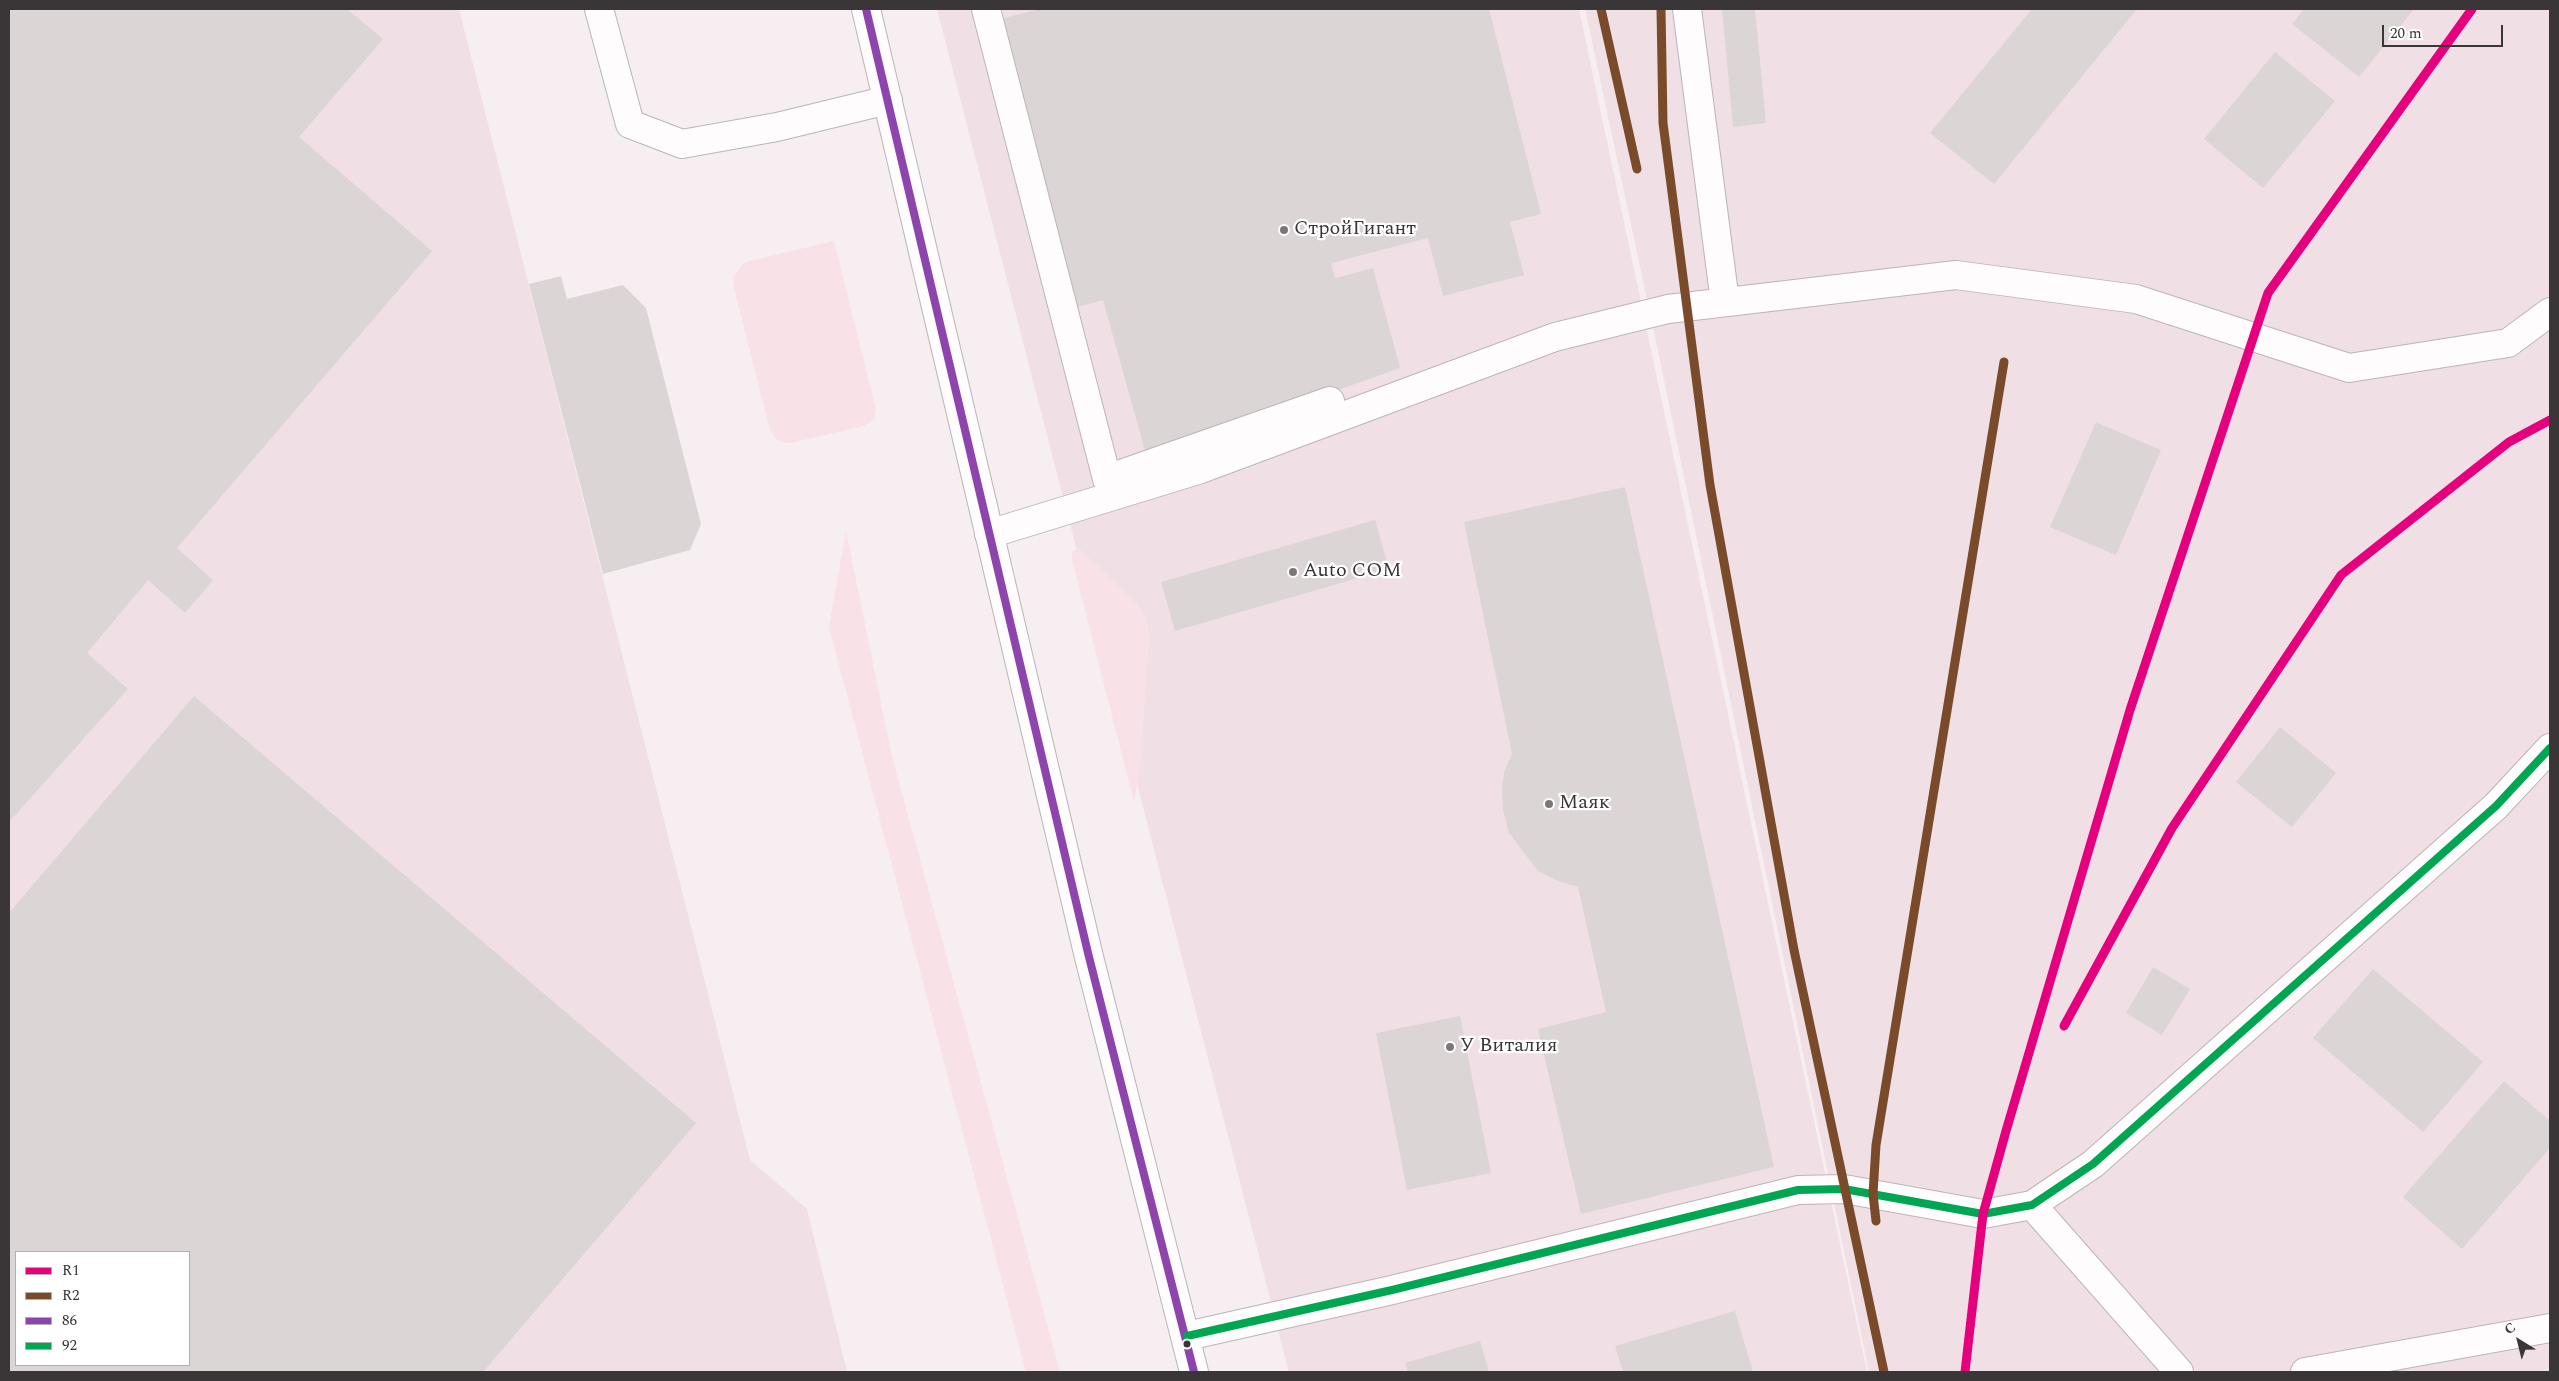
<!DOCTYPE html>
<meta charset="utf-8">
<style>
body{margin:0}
#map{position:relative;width:2559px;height:1381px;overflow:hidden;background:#f6eef0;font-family:Spectral,serif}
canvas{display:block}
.frame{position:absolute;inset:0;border:10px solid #3a3537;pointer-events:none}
.legend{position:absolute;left:15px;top:1251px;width:175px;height:115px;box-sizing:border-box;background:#fff;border:1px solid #b0aeaf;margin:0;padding:6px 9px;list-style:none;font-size:15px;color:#3a3537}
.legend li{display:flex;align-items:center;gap:10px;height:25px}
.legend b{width:25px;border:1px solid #b0aeaf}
.north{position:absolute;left:2494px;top:1316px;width:50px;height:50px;-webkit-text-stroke:4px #fff;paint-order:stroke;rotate:324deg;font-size:14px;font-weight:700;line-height:20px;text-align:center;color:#3a3537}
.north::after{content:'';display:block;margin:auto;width:18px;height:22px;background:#3a3537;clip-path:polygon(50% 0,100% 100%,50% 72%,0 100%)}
.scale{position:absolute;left:2382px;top:25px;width:121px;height:22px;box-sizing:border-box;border:2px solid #3a3537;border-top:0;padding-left:6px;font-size:15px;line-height:18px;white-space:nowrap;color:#3a3537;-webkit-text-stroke:4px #fff;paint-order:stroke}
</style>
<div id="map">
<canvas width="2559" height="1381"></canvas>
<div class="frame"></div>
<ul class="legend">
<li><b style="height:6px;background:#e5007d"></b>R1</li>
<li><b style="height:6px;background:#7a4b2a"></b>R2</li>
<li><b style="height:6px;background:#8e44ad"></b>86</li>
<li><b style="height:6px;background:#00a651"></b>92</li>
</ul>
<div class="north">С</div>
<div class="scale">20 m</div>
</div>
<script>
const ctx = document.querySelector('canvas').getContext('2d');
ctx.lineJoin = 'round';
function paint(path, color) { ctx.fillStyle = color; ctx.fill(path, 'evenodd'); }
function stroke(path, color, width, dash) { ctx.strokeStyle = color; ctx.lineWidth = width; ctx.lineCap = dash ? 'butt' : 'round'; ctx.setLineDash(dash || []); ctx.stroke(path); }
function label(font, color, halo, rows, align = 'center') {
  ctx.font = font + ' Spectral,serif'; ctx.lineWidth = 4.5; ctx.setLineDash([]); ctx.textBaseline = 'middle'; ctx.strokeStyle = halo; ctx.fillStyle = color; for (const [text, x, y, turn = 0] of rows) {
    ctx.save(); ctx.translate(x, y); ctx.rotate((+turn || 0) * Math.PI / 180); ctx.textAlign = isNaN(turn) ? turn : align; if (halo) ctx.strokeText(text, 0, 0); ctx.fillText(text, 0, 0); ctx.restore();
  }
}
paint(new Path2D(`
 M9 9H459L750 1160 807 1209 847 1372H9ZM16 1252H189V1365H16Z
 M937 9H1579L1867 1372H1289Z
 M1585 9H2550V1372H1869L1658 351Z`), '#f0e0e5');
paint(new Path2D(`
 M834 241 876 410 874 419 864 426 790 443C779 443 775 440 770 430L734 288 733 277 745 262Z
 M846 531 892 757 1060 1372H1026L829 627Z
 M1080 549 1138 605 1147 619 1149 638 1140 769 1134 802 1072 559V551Z`), '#f8e1e7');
paint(new Path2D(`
 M9 9H347L383 39 299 137 432 251 177 548 213 580 185 613 148 580 87 653 128 689 9 822Z
 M1040 9H1489L1541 214 1510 222 1524 275 1443 296 1428 238 1331 263 1335 278 1373 268 1400 368 1147 458 1103 300 1075 308 1000 19Z
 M1722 9H1755L1766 123 1733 127Z
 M2032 9H2137L1994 184 1930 133Z
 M2304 9H2414L2359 77 2292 24Z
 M2275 52 2335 101 2263 188 2204 139Z
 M561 276 567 299 623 285 646 308 701 524 690 550 603 574 529 284Z
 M2096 422 2161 450 2116 555 2050 527Z
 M1625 487 1774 1167 1581 1214 1538 1029 1606 1012 1578 887 1558 881 1538 871 1509 833 1503 810 1502 788 1504 772 1512 754 1464 522Z
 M1375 520 1389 569 1175 631 1161 582Z
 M194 696 696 1123 483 1372H9V913ZM16 1252H189V1365H16Z
 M2280 727 2336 773 2292 827 2236 782Z
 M2153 967 2190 989 2162 1035 2126 1013Z
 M2373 969 2483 1062 2423 1132 2313 1038Z
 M1460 1016 1491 1173 1407 1190 1376 1033Z
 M2504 1081 2550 1121V1148L2462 1249 2403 1197Z
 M1735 1311 1753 1372H1623L1615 1346Z
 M1480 1341 1489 1372H1408L1405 1363Z`), '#dbd5d6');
const minor = new Path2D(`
 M599 9 630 124 682 144 777 127 888 100
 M986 9 1107 479 1330 401
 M1687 9 1725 302
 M989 534 1201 469 1555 337 1668 309 1956 275 2136 299 2349 368 2508 343 2550 312
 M2032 1205 2179 1372
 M1187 1336 1392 1290 1798 1190 1844 1189 1983 1214 2032 1205 2093 1164 2496 806 2550 748
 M2305 1372 2550 1328`);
const major = new Path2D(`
 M866 9 1088 953 1194 1372`);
stroke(minor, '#bbb5b7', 30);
stroke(major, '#bbb5b7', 30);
stroke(minor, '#fefcfd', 28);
stroke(major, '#fefcfd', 28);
stroke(new Path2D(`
 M866 9 1088 953 1194 1372`), '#8e44ad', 8);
stroke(new Path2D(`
 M1187 1336 1392 1290 1798 1190 1844 1189 1983 1214 2032 1205 2093 1164 2496 806 2550 748`), '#00a651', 8);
stroke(new Path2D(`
 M2064 1026 2172 828 2341 575 2509 442 2550 420
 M1965 1372 1983 1214 2006 1131 2130 710 2268 293 2472 9`), '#e5007d', 9);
stroke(new Path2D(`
 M1601 9 1637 169
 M1661 9 1663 123 1710 485 1794 950 1884 1372
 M1876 1221 1873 1194 1876 1145 2004 362`), '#7a4b2a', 9);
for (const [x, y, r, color] of [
 [1284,230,5,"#7c7678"],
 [1293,572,5,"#7c7678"],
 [1549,804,5,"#7c7678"],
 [1450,1047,5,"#7c7678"],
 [1187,1344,4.5,"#3a3537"]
]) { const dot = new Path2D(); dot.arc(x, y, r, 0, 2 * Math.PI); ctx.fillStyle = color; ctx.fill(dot); stroke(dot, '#fff', 2); }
label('20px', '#3a3537', '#fff', [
 ["СтройГигант",1294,230],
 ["Auto COM",1303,572],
 ["Маяк",1559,804],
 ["У Виталия",1460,1047]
], 'left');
</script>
